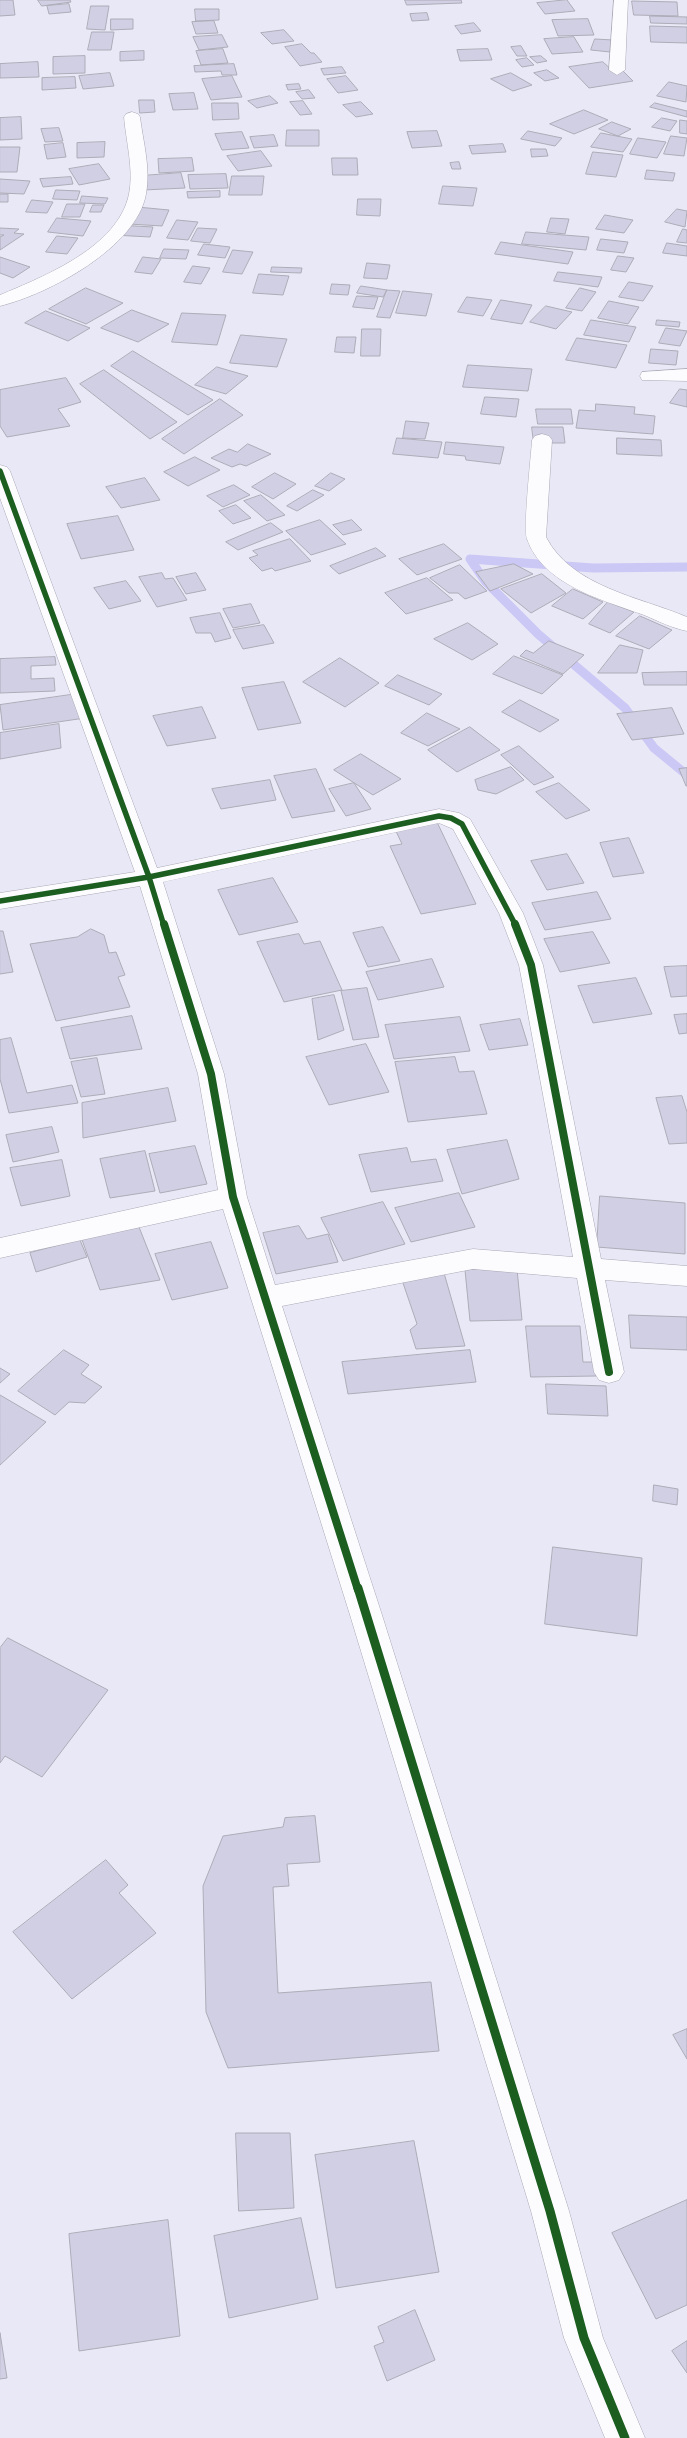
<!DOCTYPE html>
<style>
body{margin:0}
canvas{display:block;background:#e9e8f6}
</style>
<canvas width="687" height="2438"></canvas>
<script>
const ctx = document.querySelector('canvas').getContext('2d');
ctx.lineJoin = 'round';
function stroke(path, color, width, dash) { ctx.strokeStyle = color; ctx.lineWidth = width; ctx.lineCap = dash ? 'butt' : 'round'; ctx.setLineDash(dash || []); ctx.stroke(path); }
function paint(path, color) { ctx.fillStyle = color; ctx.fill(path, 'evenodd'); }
stroke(new Path2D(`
 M470 559 485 581 538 634 625 708 654 748 687 775
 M470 559 593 568 687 567`), '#ccc8f5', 9);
const building = new Path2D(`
 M0 0H13L15 15 0 16Z
 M38 0H70L71 2 42 6Z
 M405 0H461L462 3 407 5Z
 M567 0 575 11 545 14 537 3Z
 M632 1 677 2 678 16 634 15Z
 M69 4 71 12 49 14 47 6Z
 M91 6H109L105 30 87 29Z
 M195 9H219V20L196 21Z
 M427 13 429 20 412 21 410 14Z
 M650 16 687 17V24L651 23Z
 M111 19H133V29L111 30Z
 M588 19 594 35 558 36 552 20Z
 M214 21 218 33 196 34 192 22Z
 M474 23 481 31 461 34 455 26Z
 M650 26 687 27V43L651 42Z
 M284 30 294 41 272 44 261 33Z
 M92 32H114L111 50H88Z
 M222 35 228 47 199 50 193 37Z
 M574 37 583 52 552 54 544 39Z
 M595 39 613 40 610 52 591 50Z
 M302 44 311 53H314L322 62 300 66 285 47Z
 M521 46 527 56H517L511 47Z
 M223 49 228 63 201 65 196 51Z
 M488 49 492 60 460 61 457 50Z
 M144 51V60L120 61V52Z
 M85 56V73L53 74V57Z
 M541 56 547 61 537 63 530 57Z
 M527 58 534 65 522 67 516 60Z
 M38 62 39 77 0 78V64Z
 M603 62 614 72 623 71 633 81 589 88 569 67Z
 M234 64 237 75H222L221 71 195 72 194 66Z
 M342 67 346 73 324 75 321 69Z
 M547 70 559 78 545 81 534 73Z
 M110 73 114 86 83 89 79 76Z
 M511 73 532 85 513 91 491 79Z
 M232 76 242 97 211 100 202 79Z
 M346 76 358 90 338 93 327 79Z
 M75 77 76 88 42 90V78Z
 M669 82 687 86 686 102 657 96Z
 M299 84 301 89 288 90 286 85Z
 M309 90 315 98 302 99 296 92Z
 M194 93 198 109 173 110 169 94Z
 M270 96 278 103 257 108 248 101Z
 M139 100H154L155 112 140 113Z
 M303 101 312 114 300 115 290 102Z
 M361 102 373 114 356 117 343 105Z
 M212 103H238L239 119 213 120Z
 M655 103 687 111V117L650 107Z
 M584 110 608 120 574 134 550 124Z
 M21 117 22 139 0 140V118Z
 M662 118 677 121 670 131 652 127Z
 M680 120 687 121V134L680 133Z
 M612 122 631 129 618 136 599 129Z
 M59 128 63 141 45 142 41 129Z
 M287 130H319V146H286Z
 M437 131 442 146 412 148 407 132Z
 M528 131 562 138 555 146 521 139Z
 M242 132 249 148 222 150 215 134Z
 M601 133 632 139 623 152 591 147Z
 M274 135 278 146 254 148 250 137Z
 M671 136 687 138 684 156 664 154Z
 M638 138 666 142 657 158 630 154Z
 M105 142 104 157 77 158V143Z
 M63 143 66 157 47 159 44 145Z
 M503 144 506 152 472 154 469 146Z
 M0 147H20L17 172H0Z
 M531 149H546L548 156 532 157Z
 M261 151 272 166 238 171 227 156Z
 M593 152 623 155 616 177 586 174Z
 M192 158 194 171 159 173 158 159Z
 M332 158H357L358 175H333Z
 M459 162 461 169H452L450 163Z
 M99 164 110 179 79 185 69 169Z
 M647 170 675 173 673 181 645 179Z
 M181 173 185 188 144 190 141 176Z
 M226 174 228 188 190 189 188 175Z
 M232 176H264L262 195H229Z
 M71 177 73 184 43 187 40 179Z
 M0 179 30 181 24 194 0 193Z
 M443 186 477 188 473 206 439 204Z
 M56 190 80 191 77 200 53 199Z
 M220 191V197L188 198 187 192Z
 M0 194H8V202H0Z
 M82 196 108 198 105 204 80 203Z
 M358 199H381L380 216 357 215Z
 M32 200 53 202 47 213 26 212Z
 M67 204H85L80 217H62Z
 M93 205H104L101 212H90Z
 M137 207 169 210 162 226 129 224Z
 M677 209 687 211 685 227 665 222Z
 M605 215 633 220 624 233 596 229Z
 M57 218 91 221 83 236 48 232Z
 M551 218 569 219 565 234 547 232Z
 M177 220 198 222 188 240 167 238Z
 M117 225 153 227 150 237 113 235Z
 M0 228 19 229 14 233 24 234 0 250V237L4 235H0Z
 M198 228 217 229 210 243 191 241Z
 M683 229 687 230V243L677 242Z
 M526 232 589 237 586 250 522 244Z
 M57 236 78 238 67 254 46 252Z
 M601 239 628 242 624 253 597 250Z
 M501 242 573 252 568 264 495 254Z
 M667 243 687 246V256L663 253Z
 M204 244 230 247 225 258 198 255Z
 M164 249 189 250 186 259 160 258Z
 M233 250 253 252 242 274 223 272Z
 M618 256 634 258 626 272 611 270Z
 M0 257 30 267 13 278 0 273Z
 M143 257 161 259 152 274 135 272Z
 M367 263 390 265 387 279 364 278Z
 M193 266 210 268 201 284 184 282Z
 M272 267 302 268 301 273 271 272Z
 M558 272 602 277 598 287 554 281Z
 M259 274 289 276 283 295 253 293Z
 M629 282 653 286 643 301 619 297Z
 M332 284 350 285 348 295 330 294Z
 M361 286 387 290 383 297 357 293Z
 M86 288 123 303 86 324 49 309Z
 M580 288 596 292 582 311 566 308Z
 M387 290 400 291 390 318 377 317Z
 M403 291 432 294 426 316 396 313Z
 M357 296 378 297 374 309 353 307Z
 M467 297 492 300 483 316 458 312Z
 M501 300 532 305 522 324 491 319Z
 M609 301 639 307 628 324 598 318Z
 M546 306 572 312 556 329 530 322Z
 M132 310 169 324 138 342 101 328Z
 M46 311 90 328 68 341 25 323Z
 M182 313 226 315 217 345 172 342Z
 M591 320 636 327 629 342 584 335Z
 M657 320 680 322 679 327 656 325Z
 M666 328 687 331 680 346 659 343Z
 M362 329H381L380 356H361Z
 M241 335 287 339 277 367 230 363Z
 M337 337H356L354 353 335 352Z
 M577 338 627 345 616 368 566 360Z
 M651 349 678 351 676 365 649 363Z
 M133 351 213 400 188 415 111 366Z
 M468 365 532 369 528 391 463 387Z
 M217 367 248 376 226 394 195 385Z
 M104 370 177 422 150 439 80 384Z
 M66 378 81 402 58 409 70 426 7 437 0 426V390Z
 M680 389 687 390V407L670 403Z
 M485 397 519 399 516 417 481 414Z
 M220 399 243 415 184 454 162 439Z
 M596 404 635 407 634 414 655 416 653 434 576 428 579 410 595 411Z
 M536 409H571L573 424H538Z
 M406 421 429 423 425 439 403 438Z
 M532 427H563L565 443H534Z
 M397 438 442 442 438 458 393 454Z
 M617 438 661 440 662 456 617 454Z
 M446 442 504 447 500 464 466 460 465 456 444 454Z
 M248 444 271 454 246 466 240 464 232 467 211 458 229 449 237 452Z
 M195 457 220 470 188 486 164 472Z
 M275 473 296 484 273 499 252 487Z
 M331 473 345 479 329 491 315 486Z
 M145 478 160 500 121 508 106 487Z
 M234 485 250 495 223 507 207 496Z
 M313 490 324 495 297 511 287 506Z
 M261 495 285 515 267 521 244 501Z
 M236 505 251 518 233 524 219 511Z
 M118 516 134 550 81 559 67 524Z
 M320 520 346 544 311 555 286 531Z
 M352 520 362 530 343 535 333 525Z
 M271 523 283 532 238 550 226 542Z
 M290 539 311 561 275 571 272 568 262 571 249 558 258 555 253 551Z
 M444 544 462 559 417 575 399 559Z
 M376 548 386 556 339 574 330 566Z
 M514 564 533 574 490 591 476 572Z
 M460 565 487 591 465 599 458 593H449L430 578Z
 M162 573 165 579 173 578 187 600 157 607 139 577Z
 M196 573 206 590 186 594 176 577Z
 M542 574 566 593 531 613 501 589Z
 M427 578 453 600 406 614 385 593Z
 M126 581 141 601 109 609 94 588Z
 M573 589 603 602 583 619 552 606Z
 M608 602 634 612 610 633 589 624Z
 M251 604 260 623 233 628 223 609Z
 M220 613 231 638 215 642 211 633H196L190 618Z
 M640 616 672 630 649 649 616 636Z
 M468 623 498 644 472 660 434 639Z
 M264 625 274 643 243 649 233 630Z
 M549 641 584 655 563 674 520 656 526 650 533 653Z
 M620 645 643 650 637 673H598Z
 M514 656 563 675 542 694 493 674Z
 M55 657 56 665 31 666V679L54 678 55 691 0 693V659Z
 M340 658 379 683 345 707 303 682Z
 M687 672V685H644L642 673Z
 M398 675 442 694 429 705 385 686Z
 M284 682 301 723 258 730 242 688Z
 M77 694 85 718 3 730 0 705Z
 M520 700 559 720 540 732 502 712Z
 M202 707 216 738 167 746 153 716Z
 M672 708 684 734 632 740 617 714Z
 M427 713 460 729 428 746 401 733Z
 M59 724 61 748 0 759V733Z
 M470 727 500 750 457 772 428 750Z
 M519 746 554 777 534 785 501 755Z
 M361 754 401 779 373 795 334 770Z
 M511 767 524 780 496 794 478 790 475 780Z
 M687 768V786H686L679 769Z
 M316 769 335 811 292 818 274 776Z
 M270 780 276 800 221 809 212 789Z
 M354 783 371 809 346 816 329 789Z
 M559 783 590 810 566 819 536 792Z
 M436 820 476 904 421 914 390 846 402 844 394 827Z
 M629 838 644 873 613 877 600 843Z
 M567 854 584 883 547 890 531 861Z
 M273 878 298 922 239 935 218 890Z
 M597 892 611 919 545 930 532 903Z
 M383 927 400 961 368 967 353 933Z
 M91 929 104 935 109 953 116 952 125 975 118 977 130 1007 56 1021 30 944 77 937Z
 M0 931H3L13 972 0 974Z
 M593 932 610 963 560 972 544 939Z
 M299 934 304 944 320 941 342 990 284 1002 257 942Z
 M432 959 444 987 378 1000 366 972Z
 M687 966V996L671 997 664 967Z
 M636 978 652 1014 593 1023 578 986Z
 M367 988 379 1037 353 1040 341 991Z
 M334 995 344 1030 318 1040 312 999Z
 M687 1014V1033L679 1034 674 1015Z
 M132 1016 142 1049 70 1059 61 1028Z
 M460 1017 470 1051 394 1059 385 1025Z
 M520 1019 528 1045 489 1050 480 1025Z
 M11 1038 27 1093 72 1085 78 1103 9 1113 0 1079V1040Z
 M366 1044 389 1092 329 1105 306 1057Z
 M455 1057 459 1072 474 1071 487 1114 408 1122 395 1062Z
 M97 1058 105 1094 81 1097 71 1062Z
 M168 1088 176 1121 83 1138 82 1103Z
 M682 1096 687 1112V1143L669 1144 656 1098Z
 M52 1127 59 1152 13 1162 6 1135Z
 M507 1140 519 1179 462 1194 447 1150Z
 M195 1146 207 1184 160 1193 149 1154Z
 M407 1148 411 1162 436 1159 443 1181 371 1192 359 1155Z
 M145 1151 155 1191 110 1198 100 1159Z
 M62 1160 70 1196 21 1206 10 1168Z
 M459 1193 475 1227 411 1242 395 1208Z
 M600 1196 685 1203V1254L597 1247Z
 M383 1202 405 1244 343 1261 321 1218Z
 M299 1226 307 1239 328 1234 338 1262 276 1274 263 1233Z
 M139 1227 160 1280 100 1290 81 1237Z
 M80 1240 87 1257 36 1272 30 1253Z
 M211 1242 228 1288 172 1300 155 1254Z
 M517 1269 522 1320 470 1321 465 1270Z
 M444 1273 465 1346 416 1349 410 1330 417 1324 402 1280Z
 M629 1315 687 1317V1350L631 1348Z
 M526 1326H580L583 1362H595L596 1376 531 1377Z
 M64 1350 89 1365 81 1374 102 1387 85 1403 69 1402 55 1415 18 1391Z
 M470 1350 476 1382 348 1394 342 1362Z
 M0 1368 10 1374 0 1383Z
 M546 1384 606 1386 608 1416 548 1414Z
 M0 1395 46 1422 0 1465Z
 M654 1485 678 1489 677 1505 653 1501Z
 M553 1547 642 1558 637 1636 545 1624Z
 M8 1638 108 1690 42 1777 5 1756 0 1763V1648Z
 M315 1816 320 1862 287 1864 289 1886 273 1887 278 1993 431 1982 439 2051 228 2068 206 2012 203 1886 223 1836 283 1827 285 1818Z
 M106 1860 128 1885 119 1893 156 1933 72 1999 13 1932Z
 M687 2029V2059L673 2035Z
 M236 2133H290L294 2208 239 2211Z
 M414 2141 439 2272 336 2288 315 2155Z
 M687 2200V2305L656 2319 612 2233Z
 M301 2218 318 2299 229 2318 214 2236Z
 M168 2220 180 2336 79 2351 69 2234Z
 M415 2310 435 2360 387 2381 374 2346 384 2342 378 2327Z
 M0 2333 7 2378 0 2379Z
 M687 2341V2373L672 2351Z`);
paint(building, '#d1cfe3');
stroke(building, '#adacb8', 1);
const minor = new Path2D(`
 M614 0H628L625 70 617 75 609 70Z
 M132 112 138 114 140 117C143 141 151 169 146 194 137 247 49 294 0 306V295C45 276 118 247 129 194 134 170 126 141 124 117L126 114Z
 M687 369V381L642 380 640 376 642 372Z
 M542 434 549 436 552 440 546 537C572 587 640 597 687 617V631C672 628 658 621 644 615 603 600 543 585 527 539 523 527 531 457 532 440L535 436Z
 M0 465 7 467 10 471 157 868 439 809 459 813 470 819 523 913 543 965 601 1259 687 1266V1286L605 1280 624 1372 619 1380 609 1383 599 1380 594 1372 577 1278 473 1269 282 1306 382 1615 569 2211 603 2338 645 2438H605L564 2338 531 2211 350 1615 223 1209 0 1258V1238L218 1190 198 1074 140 886 0 909V893L135 872 0 498ZM439 823 453 829 499 913 519 965 573 1257 473 1249 275 1285 247 1197 224 1074 163 882Z`);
stroke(minor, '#a9a8b5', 1);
paint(minor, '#fcfcfe');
stroke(new Path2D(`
 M0 471 149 877 164 926
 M0 901 149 877 439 816 451 818 462 824 516 926`), '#1b5e20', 5.5);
stroke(new Path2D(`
 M164 924 211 1074 233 1197 358 1590
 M515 924 531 965 609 1372`), '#1b5e20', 8);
stroke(new Path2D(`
 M358 1588 550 2211 584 2338 625 2438`), '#1b5e20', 9);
</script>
